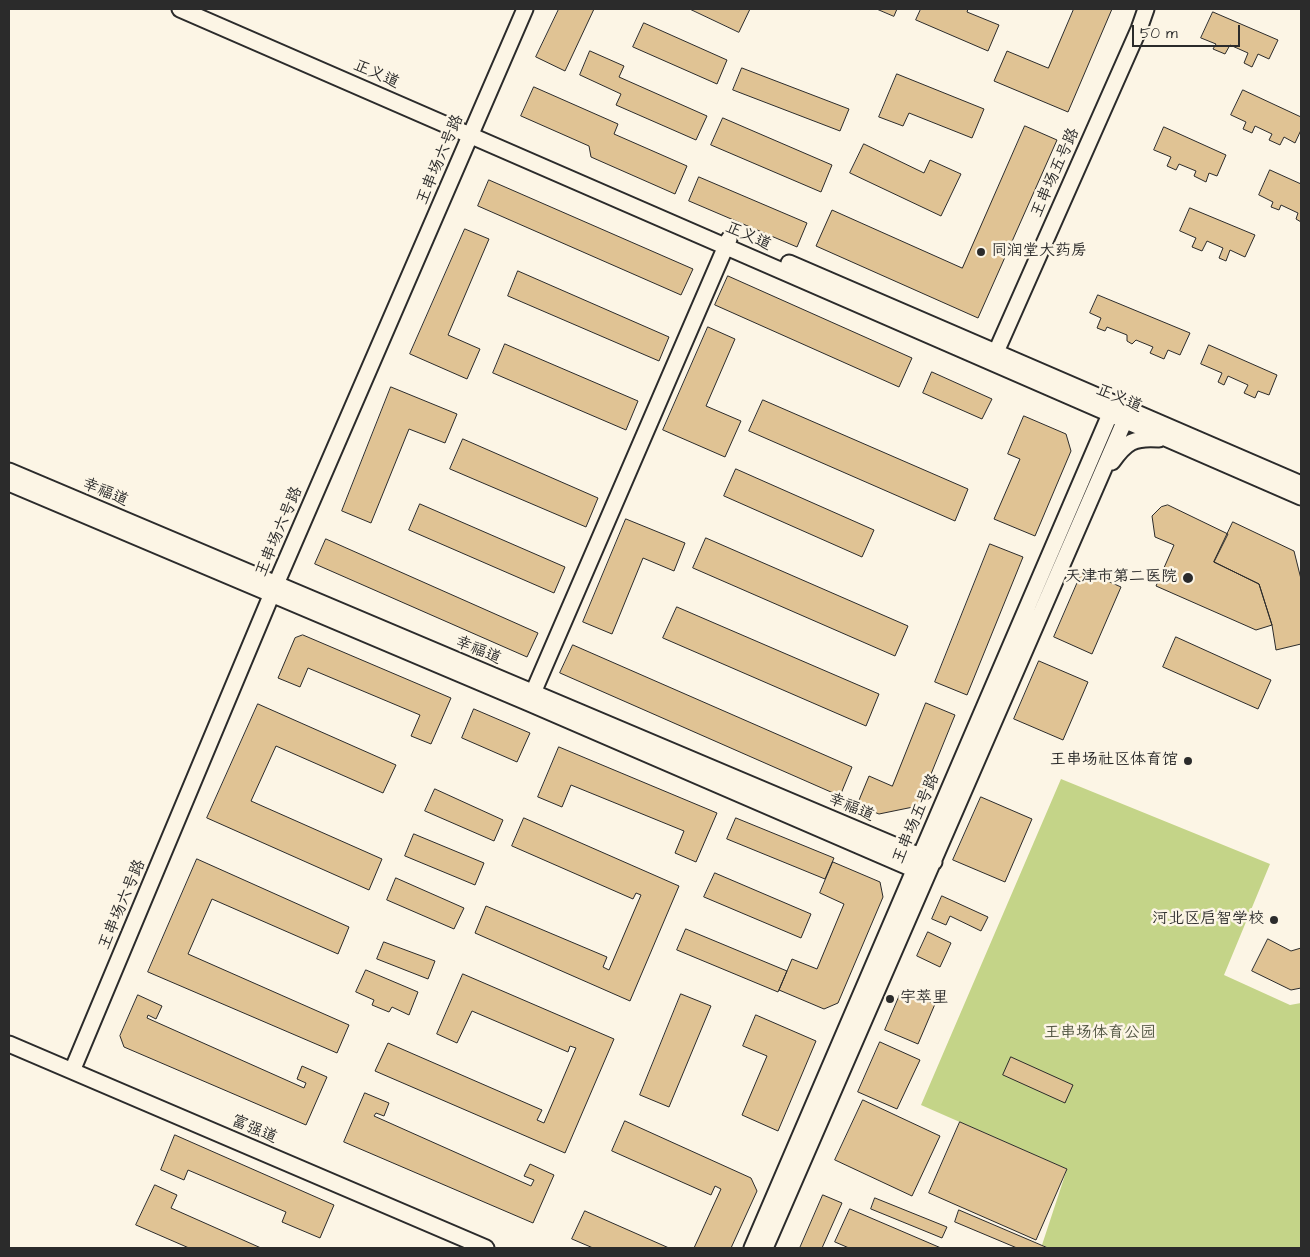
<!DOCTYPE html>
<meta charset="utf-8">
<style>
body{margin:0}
#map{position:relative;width:1310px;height:1257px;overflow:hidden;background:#fcf5e5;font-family:"Architects Daughter",sans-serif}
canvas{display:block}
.frame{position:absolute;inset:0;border:10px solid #2b2b2b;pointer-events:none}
.scale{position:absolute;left:1132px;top:25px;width:108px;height:22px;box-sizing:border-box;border:2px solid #2b2b2b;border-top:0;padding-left:6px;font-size:15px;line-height:18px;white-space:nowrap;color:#2b2b2b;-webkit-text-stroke:4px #fcf5e5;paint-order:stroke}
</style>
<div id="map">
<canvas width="1310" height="1257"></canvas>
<div class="frame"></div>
<div class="scale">50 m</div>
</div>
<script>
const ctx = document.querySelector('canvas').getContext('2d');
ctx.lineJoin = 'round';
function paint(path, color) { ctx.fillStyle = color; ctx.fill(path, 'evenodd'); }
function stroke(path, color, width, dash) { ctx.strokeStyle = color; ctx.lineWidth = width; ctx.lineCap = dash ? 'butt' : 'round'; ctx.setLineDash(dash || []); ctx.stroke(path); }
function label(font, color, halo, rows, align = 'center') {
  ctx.font = font + ' "Architects Daughter","LXGW WenKai TC",sans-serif'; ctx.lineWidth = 5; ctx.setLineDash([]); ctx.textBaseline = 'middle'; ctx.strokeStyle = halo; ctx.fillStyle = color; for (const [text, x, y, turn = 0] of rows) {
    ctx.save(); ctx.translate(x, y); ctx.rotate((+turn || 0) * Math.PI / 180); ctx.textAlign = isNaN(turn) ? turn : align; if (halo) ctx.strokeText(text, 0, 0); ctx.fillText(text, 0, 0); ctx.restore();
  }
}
paint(new Path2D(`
 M1061 779 1270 864 1224 975 1290 1005 1301 1003V1248H1049L1042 1245 1067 1169 921 1105Z`), '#c4d488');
const building = new Path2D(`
 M559 9H594L565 71 536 57Z
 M690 9H750L739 32Z
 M877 9H897L894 16Z
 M921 9H968L967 12 999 25 988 51 916 20Z
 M1074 9H1112L1068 112 994 81 1007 51 1048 68Z
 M1213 12 1278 40 1269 59 1258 54 1252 67 1244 63 1248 53 1230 45 1225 54 1213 49 1216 44 1201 38Z
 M644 23 727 60 717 84 633 47Z
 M590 51 624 66 619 77 707 116 696 140 616 105 621 94 580 75Z
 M742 68 849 109 840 131 733 90Z
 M897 74 984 109 972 138 909 113 903 126 879 117Z
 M534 87 618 124 614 134 687 166 675 194 591 157 589 146 521 116Z
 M1243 90 1301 117V130L1295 143 1284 137 1280 145 1269 140 1272 134 1255 126 1252 133 1243 129 1246 122 1231 115Z
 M723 118 832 165 821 192 711 145Z
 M1025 126 1057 140 978 318 816 246 832 210 962 268Z
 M1164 127 1226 155 1217 176 1209 173 1206 182 1194 176 1196 171 1179 164 1176 170 1167 166 1171 157 1154 150Z
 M864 144 924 173 930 160 961 174 941 216 850 173Z
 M1270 170 1301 184V222L1296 219 1298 213 1281 205 1279 210 1271 207 1273 202 1259 195Z
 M699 177 807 223 797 247 689 201Z
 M489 180 693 269 681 295 478 206Z
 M1190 208 1255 235 1245 257 1230 250 1226 261 1219 258 1223 248 1207 241 1202 251 1192 247 1196 238 1180 231Z
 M465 229 489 239 448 335 480 349 467 379 410 354Z
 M518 271 669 337 659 361 508 296Z
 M728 276 912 358 899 387 715 305Z
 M1098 295 1190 333 1180 355 1168 350 1164 359 1150 353 1153 347 1136 340 1132 344 1127 341V335L1107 327 1105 331 1097 328 1101 318 1090 313Z
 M708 327 735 339 706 406 741 421 725 457 663 430Z
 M505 344 638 401 626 430 493 373Z
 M1209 345 1277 375 1269 395 1258 391 1255 398 1244 393 1248 385 1228 376 1224 385 1218 382 1222 373 1201 364Z
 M932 372 992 399 982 419 923 393Z
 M391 387 457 414 445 443 409 429 371 523 342 511Z
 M763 400 968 489 955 521 749 431Z
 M1024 416 1066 434 1071 451 1035 536 994 519 1020 459 1008 454Z
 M463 439 598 498 586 527 450 469Z
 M736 469 874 530 862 557 724 496Z
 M420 504 565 567 554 593 409 530Z
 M1168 505 1228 534 1214 562 1259 584 1272 625 1256 630 1156 586 1174 545 1155 537 1152 516 1161 507Z
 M626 519 685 543 674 571 643 558 612 634 583 622Z
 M1233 522 1294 551 1301 579V644L1276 650 1272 625 1259 584 1214 562Z
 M706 538 908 626 895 656 693 568Z
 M326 539 538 633 527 657 315 564Z
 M990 544 1023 557 967 695 935 682Z
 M1083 570 1121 587 1092 654 1054 637Z
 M677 607 879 694 866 726 663 638Z
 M303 635 451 698 431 744 411 736 420 715 308 668 300 687 278 678 295 638Z
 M1176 637 1271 680 1258 709 1163 667Z
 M573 645 852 767 840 796 560 673Z
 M1039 661 1088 682 1063 740 1014 719Z
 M926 703 955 715 918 806 879 814 857 805 869 776 892 786Z
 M258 704 396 765 383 793 276 746 251 801 382 859 369 890 207 818Z
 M474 709 530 733 517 762 462 738Z
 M559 747 717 813 696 862 675 853 684 831 571 785 562 807 538 797Z
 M435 789 503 820 494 841 425 811Z
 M981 797 1032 819 1005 882 953 860Z
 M524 818 679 886 630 1001 475 933 486 906 607 957 603 967 609 970 641 895 636 893 633 899 512 846Z
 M736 818 834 858 825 879 727 839Z
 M414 834 484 863 475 885 405 856Z
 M197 859 349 927 338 954 212 899 188 954 349 1025 337 1053 148 972Z
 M833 862 880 882 883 897 838 1003 824 1009 779 990 792 959 817 969 844 904 820 893Z
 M715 873 811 914 801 938 704 897Z
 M396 878 464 908 454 929 387 900Z
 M942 896 988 917 981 931 950 916 946 925 932 919Z
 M686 929 787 971 778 992 677 950Z
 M928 932 951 943 940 967 917 956Z
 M1268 939 1291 951 1301 948V988L1291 990 1252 971Z
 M384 942 435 961 428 979 377 959Z
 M366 970 418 992 409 1015 392 1007 389 1012 372 1005 374 1000 356 992Z
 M463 974 614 1039 565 1153 375 1071 388 1043 542 1110 537 1120 544 1123 576 1048 570 1046 568 1052 472 1011 457 1043 437 1034Z
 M902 990 935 1004 918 1044 885 1030Z
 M681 994 711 1006 669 1107 640 1095Z
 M138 995 162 1006 156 1019 148 1015 147 1018 304 1088 306 1083 297 1079 302 1066 327 1077 306 1125 124 1047 120 1036Z
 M756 1015 816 1041 778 1131 742 1115 767 1056 743 1046Z
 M880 1042 920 1060 897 1109 858 1092Z
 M1011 1057 1073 1085 1065 1103 1003 1075Z
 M365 1093 389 1103 384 1116 376 1113 374 1116 531 1186 534 1180 524 1176 530 1164 554 1175 533 1223 344 1142Z
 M863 1100 940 1136 912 1196 835 1160Z
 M625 1121 751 1178 757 1191 731 1248H694L721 1189 715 1186 711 1195 612 1151Z
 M960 1122 1067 1169 1036 1240 929 1193Z
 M175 1135 334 1205 320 1238 282 1222 286 1212 188 1170 184 1180 161 1170Z
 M155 1185 177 1195 171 1208 261 1248H189L136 1225Z
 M823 1195 842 1203 822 1248H800Z
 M875 1198 947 1227 942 1238 871 1209Z
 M850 1209 941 1248H849L835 1242Z
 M959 1210 1048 1248H1017L955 1222Z
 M585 1211 669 1248H593L572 1239Z`);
paint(building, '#e0c394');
stroke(building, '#2b2b2b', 1);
const minor = new Path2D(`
 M180 9 1301 497
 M789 263 1301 484
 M996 352 1139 29 1146 9
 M1112 462C1126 442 1134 437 1159 439
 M9 471 934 862
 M9 483 529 703 927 875
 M529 702 729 239
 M9 1044 486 1248
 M72 1071 276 584 525 9
 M752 1248 1114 405
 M765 1248 1128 413`);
stroke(minor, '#2b2b2b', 19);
stroke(minor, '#fcf5e5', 15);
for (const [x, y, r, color] of [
 [981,252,5,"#2b2b2b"],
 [1188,578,6,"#2b2b2b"],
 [1188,761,5,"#2b2b2b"],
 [1274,920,5,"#2b2b2b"],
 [890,999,5,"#2b2b2b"]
]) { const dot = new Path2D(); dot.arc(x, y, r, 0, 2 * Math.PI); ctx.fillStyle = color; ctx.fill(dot); stroke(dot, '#fcf5e5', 2); }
label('16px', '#2b2b2b', '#fcf5e5', [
 ["正义道",376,75,24],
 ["王串场六号路",441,160,-67],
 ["王串场五号路",1056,173,-66],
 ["正义道",748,237,24],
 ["正义道",1119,399,23],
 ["幸福道",105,493,23],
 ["王串场六号路",280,532,-67],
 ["幸福道",478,651,23],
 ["幸福道",851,808,23],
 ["王串场五号路",917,819,-67],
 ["王串场六号路",123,905,-67],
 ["富强道",254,1130,23]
]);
label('16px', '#2b2b2b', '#fcf5e5', [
 ["同润堂大药房",991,252,"left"],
 ["天津市第二医院",1177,578],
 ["王串场社区体育馆",1178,761],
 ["河北区启智学校",1264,920],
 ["宇萃里",900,999,"left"]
], 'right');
label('16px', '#515542', '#fcf5e5', [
 ["王串场体育公园",1100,1034]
]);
</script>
